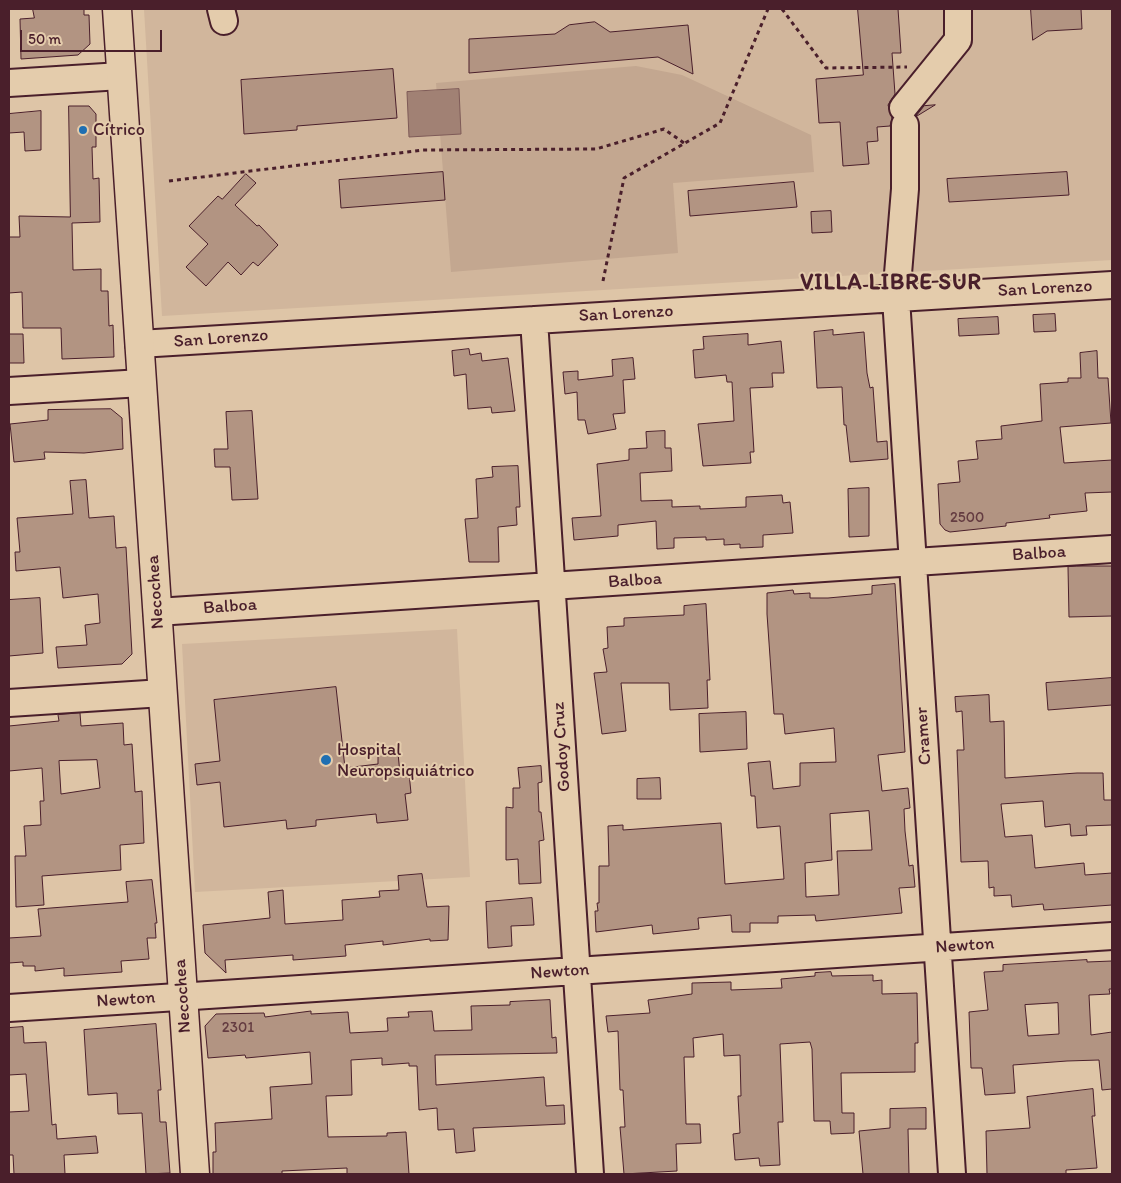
<!DOCTYPE html>
<meta charset="utf-8">
<style>
body{margin:0}
#map{position:relative;width:1121px;height:1183px;overflow:hidden;background:#dec5a7;font-family:Itim,sans-serif}
canvas{display:block}
.frame{position:absolute;inset:0;border:10px solid #4a1f2b;pointer-events:none}
.scale{position:absolute;left:20px;top:30px;width:142px;height:22px;box-sizing:border-box;border:2px solid #4a1f2b;border-top:0;padding-left:6px;font-size:15px;line-height:18px;white-space:nowrap;color:#4a1f2b;-webkit-text-stroke:4px #e4ccac;paint-order:stroke}
</style>
<div id="map">
<canvas width="1121" height="1183"></canvas>
<div class="frame"></div>
<div class="scale">50 m</div>
</div>
<script>
const ctx = document.querySelector('canvas').getContext('2d');
ctx.lineJoin = 'round';
function paint(path, color) { ctx.fillStyle = color; ctx.fill(path, 'evenodd'); }
function stroke(path, color, width, dash) { ctx.strokeStyle = color; ctx.lineWidth = width; ctx.lineCap = dash ? 'butt' : 'round'; ctx.setLineDash(dash || []); ctx.stroke(path); }
function label(font, color, halo, rows, align = 'center') {
  ctx.font = font + ' Itim,sans-serif'; ctx.lineWidth = 4; ctx.setLineDash([]); ctx.textBaseline = 'middle'; ctx.strokeStyle = halo; ctx.fillStyle = color; for (const [text, x, y, turn = 0] of rows) {
    ctx.save(); ctx.translate(x, y); ctx.rotate((+turn || 0) * Math.PI / 180); ctx.textAlign = isNaN(turn) ? turn : align; if (halo) ctx.strokeText(text, 0, 0); ctx.fillText(text, 0, 0); ctx.restore();
  }
}
paint(new Path2D(`
 M144 9H1112V260L162 316Z
 M457 629 470 877 195 892 182 644Z`), '#d1b69c');
paint(new Path2D(`
 M636 66 682 75 811 135 814 172 673 183 678 253 451 272 436 83Z`), '#c3a790');
const water = new Path2D(`
 M459 89 461 134 409 137 407 92Z`);
paint(water, '#a18174');
stroke(water, '#7e5a57', 1);
const building = new Path2D(`
 M33 9H84V15H89L90 44 78 55 21 59 20 19 34 18Z
 M858 9H898L901 53H892L895 94 888 105 892 118 890 126 877 127 878 141 867 142 869 164 843 166 840 122 819 123 816 79 863 75Z
 M1031 9H1081L1082 29 1047 31 1033 40Z
 M595 22 610 32 688 25 693 74 658 57 469 73V39L555 34 569 25Z
 M393 69 397 118 297 126V130L244 134 241 80Z
 M935 105 917 116H916L924 106Z
 M69 106H89L96 114V147H92L93 179 99 178 100 222 72 223 73 270 101 269V291H108L109 326 113 325 114 357 62 359 61 328H23L22 292 9 293V237H20L19 216 70 217Z
 M41 111V150L25 151 24 132 9 133V114Z
 M443 172 445 200 341 208 339 180Z
 M1067 172 1069 195 949 202 947 179Z
 M246 174 256 183 235 205 257 226 259 225 278 245 258 266 253 262 241 275 228 262 206 286 186 267 208 244 189 226 218 196 222 199Z
 M794 182 797 207 690 216 688 191Z
 M831 211 832 232 812 233 811 212Z
 M1055 314 1056 331 1034 332 1033 315Z
 M998 317 999 334 959 336 958 319Z
 M833 330V335L864 332 867 373 870 388 873 387 877 442 887 441 888 459 850 462 846 425H844L842 387 817 388 814 332Z
 M9 334H23L24 363H9Z
 M748 334V345L781 341 784 373H772L773 387 750 388 754 452H750L751 463 703 466 698 424 734 421 732 382H727L726 375 695 378 693 350 704 349 703 337Z
 M469 349 470 355 481 353 482 361 508 358 515 411 492 413 491 407 468 409 466 374 454 376 452 351Z
 M1097 351 1098 378H1108L1111 423 1060 427 1064 463 1112 460V492L1085 493 1087 511 1049 515 1050 518 1006 523V526L950 532 945 530 940 524 938 484 960 482 958 461 978 459 976 441 1002 439 1001 426 1042 421 1040 384 1068 382V378H1081L1080 353Z
 M633 358 635 379 623 380 625 413 613 414 616 429 588 434 585 420H578L577 392 565 394 563 372 578 371V380L613 376 612 360Z
 M111 409 122 418 123 449 84 453 44 452 45 459 14 462 10 424 48 420V410Z
 M252 411 258 499 232 500 230 467H215L214 449H228L226 412Z
 M665 431V448H671L672 471 640 473 641 501 672 500V507L700 506V509L746 507V497L782 495 783 503 790 502 793 533 763 535V547L740 548V544L724 545V539L706 540V537L674 538V548L657 549 656 521 618 525V536L574 540 572 518 601 516 597 464 629 460V449L647 448 646 432Z
 M518 466 520 507H516L517 525 498 527 499 562H469L465 519 478 518 476 479 493 477 492 467Z
 M86 480 89 518 114 516 116 548 126 547 132 654 122 664 58 668 56 647 87 645 85 625 100 623 98 594 63 598 60 567 16 571 15 552H20L17 518 73 514 70 481Z
 M869 488V536L849 537 848 489Z
 M1077 566H1112V616L1069 617 1068 567Z
 M895 584 905 752 878 755 882 791 908 788 910 808 904 809 905 831 909 866 913 865 915 887 899 888 902 913 816 921 815 915 778 916V923H750V932H732L731 915 698 918 699 929 653 934 652 925 596 932 595 911H598L597 903H599V866H609L608 826 623 825V830L721 823 725 884 784 879 780 826 757 828 755 796H751L748 763 770 761 773 789 800 786V763L836 762 834 728 785 734 783 714H774L767 614V593L793 590 794 594 810 593V598H828L872 594V586ZM869 811 872 850 837 851 839 895 806 897 805 863 832 860 830 814Z
 M40 598 43 653 9 656V600Z
 M706 604 710 680H707L708 708 670 710 669 683H621L626 731 602 734 594 673 607 672 603 649 608 648 607 627 624 626V618L684 615V606Z
 M1112 678V705L1048 710 1046 683Z
 M336 687 345 768 378 764V755L398 753 400 774 409 773 411 793 405 794 408 820 377 823 376 814 316 820V826L287 829 286 820 224 827 220 782 197 785 195 764 220 761 214 700Z
 M989 695 990 722 1004 721 1005 778 1077 773H1103L1104 800H1112V825L1086 826 1087 835 1071 836 1070 824 1045 827 1043 801 1001 804 1005 837 1032 835 1035 868 1084 863 1085 875 1112 873V905L1044 910 1043 904 1012 907 1011 895 994 896V887L989 888 988 861 961 862 957 750H964L962 711 956 712 955 697Z
 M746 712 747 749 700 752 699 714Z
 M80 713 81 726 123 723 124 745 132 744 135 792 142 791 144 843 120 845 121 870 42 876 44 905 16 907 15 856H26L24 826 41 825 40 801H44L42 768 9 771V726L59 721 58 715ZM97 760 100 788 61 794 59 761Z
 M541 766 542 782 538 783 539 812H541L544 840 539 841 541 883 519 884 518 859 506 860V807L513 808V788H520L518 768Z
 M660 778 661 799H637V779Z
 M422 874 427 907 449 906 448 940 430 941V939L383 945V941L345 945 346 956 293 960V955L225 960 226 973 205 953 203 925 270 918 268 892 283 890 285 924 343 920 342 900 380 897 379 891 399 890 398 876Z
 M152 880 157 923H155L156 938H147L149 959 121 961 122 972 64 976V968L35 971V966H23V962L9 963V938L41 936 38 909 128 902 126 882Z
 M532 898 534 925 511 926 512 946 488 948 486 902Z
 M1087 960V962L1112 961V989H1109L1110 994 1089 995 1091 1035 1112 1032V1089L1102 1090 1099 1060 1067 1061 1013 1065 1015 1093 985 1095 982 1068H971L969 1012 988 1010 984 972 1003 971V965ZM1058 1003 1059 1034 1028 1036 1025 1005Z
 M831 972 832 976 873 975V981L882 980V994L917 993 918 1043H915V1072L841 1073 842 1113H854V1133L831 1134 830 1121H814L812 1049 810 1042 780 1044 783 1122H778L780 1165 760 1166 759 1158 735 1160 733 1134 740 1133 738 1096H741L740 1055 724 1056 723 1034 693 1038 694 1057H684L686 1124H700L701 1143 676 1144 677 1171 624 1174 620 1127H625L623 1090H620L618 1031 608 1032 606 1016 650 1013 648 1000 692 994V983L731 982V990L782 988 781 979 815 976V973Z
 M550 1000 552 1038 556 1037 557 1053 435 1055 436 1085 544 1077 546 1106 564 1105 565 1124 473 1128 475 1151 456 1153 454 1129 438 1130 437 1108 419 1110 417 1066H409V1063L382 1065V1058L351 1060 352 1095 326 1096 328 1137 387 1136V1133L406 1132 409 1174H347V1168L282 1171V1174H213V1152H216L215 1123 272 1119 270 1087 312 1084 310 1052 246 1058 245 1055 208 1058 205 1026 216 1014 264 1013 265 1017 311 1011V1014L348 1012 350 1033 388 1031 387 1018 409 1017 408 1012 432 1011 434 1031 472 1030 471 1006 510 1005V1002Z
 M156 1024 161 1090H158L160 1122H166L170 1173 146 1174 142 1113 118 1114 117 1093 88 1095 84 1030Z
 M23 1027 24 1043 46 1042 52 1125 56 1124 57 1139 96 1136 98 1153 64 1155 65 1174H14L13 1155H9V1112L29 1111 26 1074 9 1075V1028Z
 M1093 1089 1095 1116H1092L1097 1168 1066 1170V1174H987L986 1131 1030 1128 1027 1097Z
 M926 1108V1129H908L909 1174H863L859 1131 890 1128V1109Z`);
paint(building, '#b29482');
stroke(building, '#4a1f2b', 1);
const minor = new Path2D(`
 M221 9 224 21
 M9 83 121 76
 M903 108 958 40V9
 M905 125V189L896 298 952 1174
 M534 320 590 1174
 M139 344 1112 285
 M9 391 142 383
 M157 612 1112 549
 M9 703 163 693
 M9 1008 1112 936`);
const major = new Path2D(`
 M117 9 195 1174`);
stroke(minor, '#4a1f2b', 30);
stroke(major, '#4a1f2b', 31);
stroke(new Path2D(`
 M782 9 826 68 907 67
 M169 181 423 150 596 149 664 129 684 143
 M603 281 624 178 720 123 768 9`), '#4a1f2b', 3, [4, 4]);
stroke(minor, '#e4ccac', 26);
stroke(major, '#e4ccac', 28);
for (const [x, y, r, color] of [
 [83,130,5,"#1f6fb2"],
 [326,760,6,"#1f6fb2"]
]) { const dot = new Path2D(); dot.arc(x, y, r, 0, 2 * Math.PI); ctx.fillStyle = color; ctx.fill(dot); stroke(dot, '#e4ccac', 2); }
label('15px', '#643c41', null, [
 ["2500",967,518],
 ["2301",238,1028]
]);
label('18px', '#4a1f2b', '#e4ccac', [
 ["Cítrico",93,130],
 ["Hospital",337,750],
 ["Neuropsiquiátrico",337,771]
], 'left');
label('18px', '#4a1f2b', '#e4ccac', [
 ["San Lorenzo",1045,289,-3],
 ["San Lorenzo",626,314,-3],
 ["San Lorenzo",221,339,-4],
 ["Balboa",1039,554,-4],
 ["Balboa",635,581,-4],
 ["Necochea",156,592,-94],
 ["Balboa",230,607,-4],
 ["Cramer",924,736,-94],
 ["Godoy Cruz",562,747,-94],
 ["Newton",965,946,-4],
 ["Newton",560,972,-4],
 ["Necochea",183,996,-94],
 ["Newton",126,1000,-4]
]);
ctx.letterSpacing = '1px';
label('bold 22px', '#4a1f2b', '#e4ccac', [
 ["VILLA LIBRE SUR",891,283]
]);
ctx.letterSpacing = '0px';
</script>
